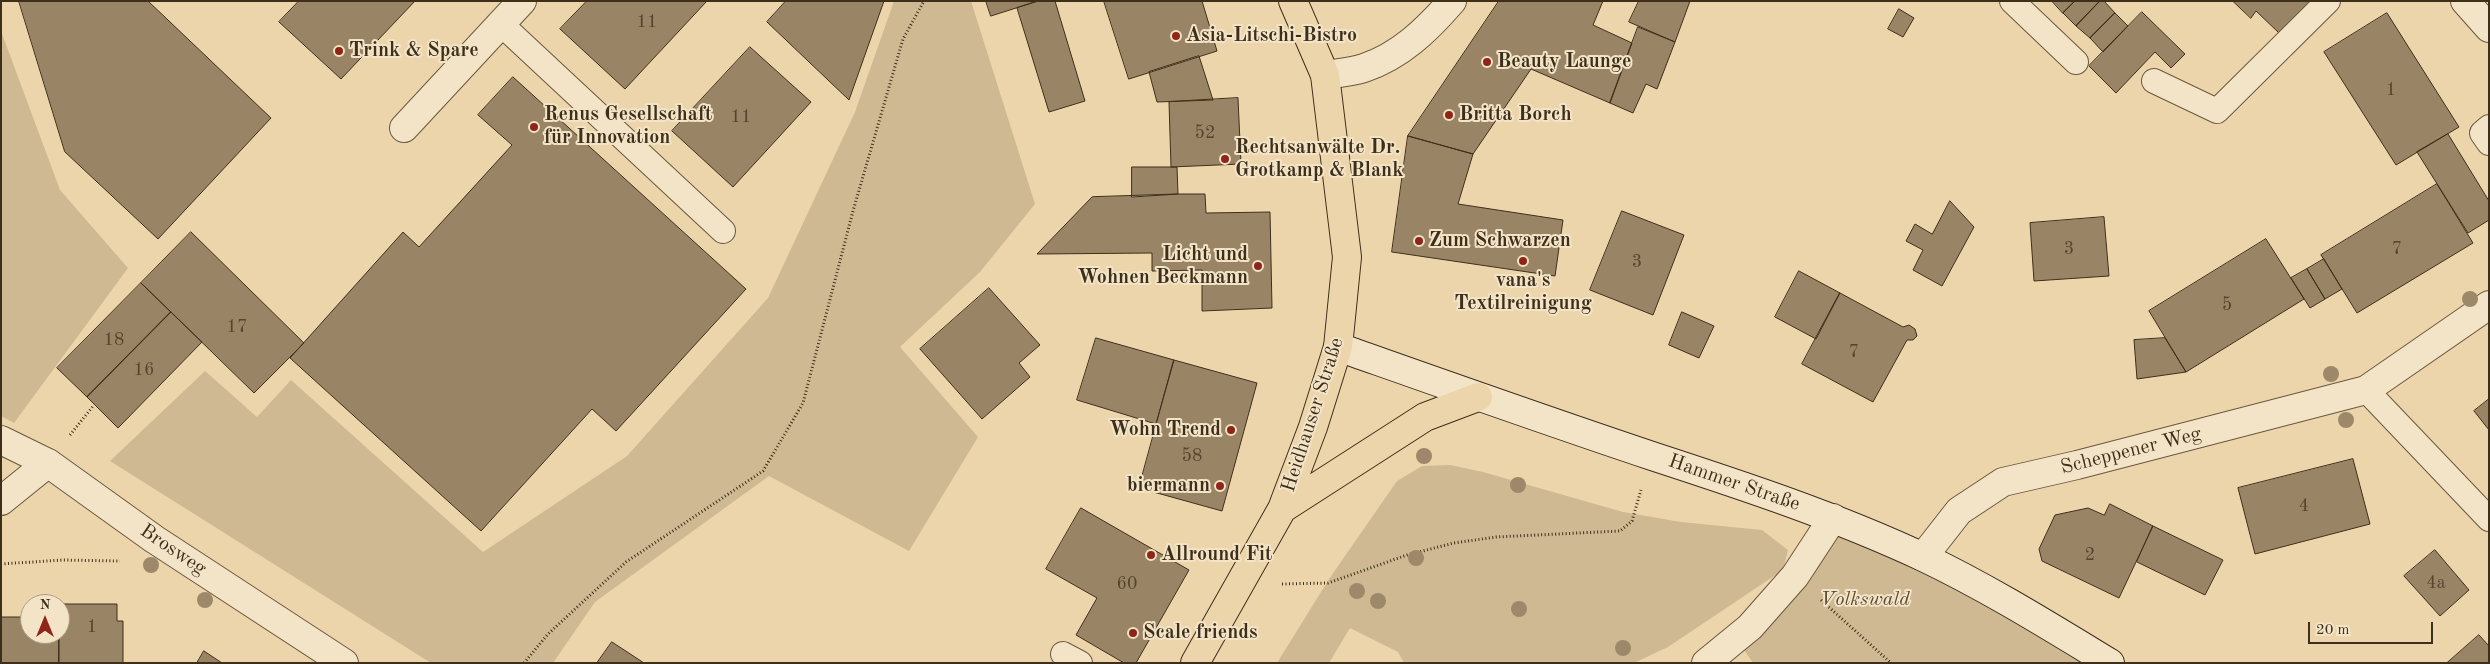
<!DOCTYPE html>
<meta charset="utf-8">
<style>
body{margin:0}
#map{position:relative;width:2490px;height:664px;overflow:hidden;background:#edd5ab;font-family:"Old Standard TT",serif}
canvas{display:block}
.frame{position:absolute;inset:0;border:2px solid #3e2f1b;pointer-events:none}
.north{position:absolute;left:20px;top:594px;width:50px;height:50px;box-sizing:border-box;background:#f3e4c8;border:1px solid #ab9c83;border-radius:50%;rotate:0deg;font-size:14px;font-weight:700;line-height:20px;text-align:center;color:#3e2f1b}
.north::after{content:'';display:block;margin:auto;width:18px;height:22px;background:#8f2418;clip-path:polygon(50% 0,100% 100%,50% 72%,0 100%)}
.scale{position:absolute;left:2308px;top:622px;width:125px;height:22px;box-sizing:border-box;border:2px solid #3e2f1b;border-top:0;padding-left:6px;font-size:15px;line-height:18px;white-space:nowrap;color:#3e2f1b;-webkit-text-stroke:4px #f3e4c8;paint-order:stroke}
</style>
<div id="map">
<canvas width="2490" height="664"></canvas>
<div class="frame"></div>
<div class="north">N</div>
<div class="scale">20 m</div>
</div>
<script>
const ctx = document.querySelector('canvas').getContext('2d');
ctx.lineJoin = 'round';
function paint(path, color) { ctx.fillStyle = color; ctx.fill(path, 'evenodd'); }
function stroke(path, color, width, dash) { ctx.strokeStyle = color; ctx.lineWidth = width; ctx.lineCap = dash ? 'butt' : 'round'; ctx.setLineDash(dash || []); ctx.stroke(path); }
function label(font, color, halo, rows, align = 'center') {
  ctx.font = font + ' "Old Standard TT",serif'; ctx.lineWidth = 4; ctx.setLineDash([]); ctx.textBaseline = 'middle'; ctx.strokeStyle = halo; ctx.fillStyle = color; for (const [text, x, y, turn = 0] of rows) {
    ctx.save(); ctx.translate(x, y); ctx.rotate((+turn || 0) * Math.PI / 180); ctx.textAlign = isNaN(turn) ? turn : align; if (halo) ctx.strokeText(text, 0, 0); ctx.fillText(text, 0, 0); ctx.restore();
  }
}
paint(new Path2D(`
 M894 1H971L1035 204 980 272 900 347 978 437 909 551 769 476 595 602 553 663H431L110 461 205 371 257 417 291 380 483 552 627 456 768 298 855 112Z
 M1 31 60 190 128 268 14 423 1 416Z
 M1450 465 1483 472 1623 512 1681 522 1762 530 1788 550 1783 570 1668 647 1634 663H1404L1398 652 1350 628 1329 663H1277L1329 579 1397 481 1422 466Z
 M1848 525 2105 663H1753L1742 647Z`), '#cfb993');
const building = new Path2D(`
 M19 1H148L271 118 158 239 65 152Z
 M299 1H415L341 79 279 22Z
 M587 1H707L625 89 560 29Z
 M786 1H884L849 100 767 22Z
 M986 1H1038L991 16Z
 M1038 1H1055L1085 101 1049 112 1017 8Z
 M1104 1H1202L1217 51 1129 79Z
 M1499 1H1603L1593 25 1632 43 1610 103 1531 69 1473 154 1408 136Z
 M1639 1H1690L1675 42 1629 22Z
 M2052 1H2075L2063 13Z
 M2075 1H2100L2076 26 2063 13Z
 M2100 1H2104L2115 13 2090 38 2076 26Z
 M2233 1H2312L2279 33 2256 11 2251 18Z
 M1899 9 1914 18 1903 37 1888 29Z
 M2142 12 2185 54 2171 68 2155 52 2116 93 2089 66Z
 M2115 13 2128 26 2103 52 2090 38Z
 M2387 13 2459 127 2396 165 2324 52Z
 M1638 27 1675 42 1657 89 1646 84 1633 113 1610 103Z
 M750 47 811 102 733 187 672 131Z
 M1199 56 1213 100 1157 102 1149 72Z
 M513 77 746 289 616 431 592 409 481 531 290 358 403 232 419 247 512 145 478 115Z
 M1238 98 1241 164 1171 167 1169 102Z
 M2448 134 2489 201V220L2468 233 2417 152Z
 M1408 136 1473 154 1458 204 1563 220 1555 276 1392 252Z
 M1132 167H1177L1178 194 1132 197Z
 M2437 184 2473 243 2357 313 2321 255Z
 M1178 194H1205L1206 213 1270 212 1272 308 1202 311V270L1152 271V253L1037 254 1092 197Z
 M1950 201 1974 227 1942 286 1913 270 1923 250 1906 241 1915 224 1932 234Z
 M1622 211 1684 235 1653 315 1590 290Z
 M2104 217 2109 276 2034 281 2030 223Z
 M191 232 304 343 254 393 141 283Z
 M2266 239 2304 299 2186 372 2149 311Z
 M2324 259 2342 289 2325 299 2307 269Z
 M2307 269 2325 299 2310 308 2291 278Z
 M1799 271 1840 293 1816 339 1775 317Z
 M141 283 171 312 87 397 57 368Z
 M989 288 1040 345 1019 363 1030 377 982 419 920 349Z
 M1840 293 1903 327 1909 325 1915 329 1917 336 1913 340H1907L1873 402 1802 364Z
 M171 312 202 342 118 428 87 397Z
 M1682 312 1714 326 1699 358 1669 345Z
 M1096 338 1174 360 1156 424 1077 400Z
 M2165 338 2186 372 2137 379 2134 340Z
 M1174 360 1257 383 1222 511 1139 488Z
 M2489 399V430L2474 411Z
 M2353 459 2370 524 2255 554 2238 488Z
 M2110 504 2153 526 2119 598 2042 561 2039 549 2055 515 2088 508 2104 515Z
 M1081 508 1189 570 1136 663H1124L1076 635 1097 598 1046 569Z
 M2153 526 2223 560 2205 595 2137 562Z
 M2435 550 2469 590 2440 616 2404 576Z
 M59 604H117V621H123V663H59Z
 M1 617H30V634H59V663H1Z
 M2479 635 2489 646V663H2447Z
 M612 642 644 663H597Z
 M204 651 222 663H197Z`);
paint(building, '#998566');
stroke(building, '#3e2f1b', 1);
const lane = new Path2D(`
 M2012 1 2076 62
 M501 24 723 231
 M2154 81 2217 111 2328 1
 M2489 127 2482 133 2489 143
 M2366 390 2489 519
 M1063 654 1080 663`);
const street = new Path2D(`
 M2465 1 2489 28
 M1325 75C1338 73 1352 72 1364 68 1400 56 1427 30 1452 1
 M404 128 522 1
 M1 440 48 463 154 539 344 663
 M1 501 48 463
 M1923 557 1959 511 2003 482 2077 465 2366 390 2489 305
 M1706 663 1750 627 1795 576 1833 518`);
const secondary = new Path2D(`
 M1338 347C1443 384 1547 421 1652 456 1744 486 1835 516 1923 557 1988 588 2049 626 2110 663`);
const primary = new Path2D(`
 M1282 509 1425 417 1478 397
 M1195 663 1282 509 1313 427 1338 347 1347 257 1325 75 1293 1`);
stroke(lane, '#6a583f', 26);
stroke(street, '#6a583f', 30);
stroke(secondary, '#3e2f1b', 30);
stroke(primary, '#3e2f1b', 30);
stroke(new Path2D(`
 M1277 151 1298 147
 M70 435 94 405
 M1 564 63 560 120 561
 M1282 584 1328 583 1407 555 1454 543 1496 537 1620 531 1632 521 1641 490
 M1821 600 1891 663
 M524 663 548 634 626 562 763 471 803 403 853 211 903 39 924 1`), '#3e2f1b', 3, [1, 2.5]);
stroke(lane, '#f3e4c8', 24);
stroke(street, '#f3e4c8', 28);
stroke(secondary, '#f3e4c8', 28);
stroke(primary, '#edd5ab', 28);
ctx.fillStyle = '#9d8969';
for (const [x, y] of [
 [2470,299],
 [2331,374],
 [2346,420],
 [1424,456],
 [1518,485],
 [1416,558],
 [151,565],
 [1357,591],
 [205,600],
 [1378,601],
 [1519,609],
 [1623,648]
]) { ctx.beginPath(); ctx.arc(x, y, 8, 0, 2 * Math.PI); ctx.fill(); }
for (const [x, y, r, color] of [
 [1176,36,5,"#8f2418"],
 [339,51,5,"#8f2418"],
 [1487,62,5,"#8f2418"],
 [1449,115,5,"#8f2418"],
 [534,127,5,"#8f2418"],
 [1225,159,5,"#8f2418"],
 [1419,241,5,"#8f2418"],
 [1523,261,5,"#8f2418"],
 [1258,266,5,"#8f2418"],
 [1231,430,5,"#8f2418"],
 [1220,486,5,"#8f2418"],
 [1151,555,5,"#8f2418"],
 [1133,633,5,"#8f2418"]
]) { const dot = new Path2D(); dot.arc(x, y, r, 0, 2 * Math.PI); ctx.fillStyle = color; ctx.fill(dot); stroke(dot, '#f3e4c8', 2); }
label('18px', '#55442e', null, [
 ["11",647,22],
 ["1",2391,90],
 ["11",741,117],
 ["52",1205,133],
 ["3",2069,249],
 ["7",2397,249],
 ["3",1637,262],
 ["5",2227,305],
 ["17",237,327],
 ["18",114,340],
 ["7",1854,352],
 ["16",144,370],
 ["58",1192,456],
 ["4",2304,506],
 ["2",2090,555],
 ["4a",2436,583],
 ["60",1127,584],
 ["1",92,627]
]);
label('bold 20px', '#3e2f1b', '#f3e4c8', [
 ["Asia-Litschi-Bistro",1186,36],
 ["Trink & Spare",349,51],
 ["Beauty Launge",1497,62],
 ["Renus Gesellschaft",544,115],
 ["für Innovation",544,138],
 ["Britta Borch",1459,115],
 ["Rechtsanwälte Dr.",1235,148],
 ["Grotkamp & Blank",1235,171],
 ["Zum Schwarzen",1429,241],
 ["Licht und",1248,255,"right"],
 ["Wohnen Beckmann",1248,278,"right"],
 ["vana's",1523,281,"center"],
 ["Textilreinigung",1523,304,"center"],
 ["Wohn Trend",1221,430,"right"],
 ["biermann",1210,486,"right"],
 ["Allround Fit",1161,555],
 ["Scale friends",1143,633]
], 'left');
label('20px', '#3e2f1b', '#f3e4c8', [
 ["Heidhauser Straße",1313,415,-72],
 ["Scheppener Weg",2131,451,-14],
 ["Hammer Straße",1734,483,19],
 ["Brosweg",173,550,34]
]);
label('italic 20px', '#5b4b33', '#f3e4c8', [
 ["Volkswald",1865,600]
]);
</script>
